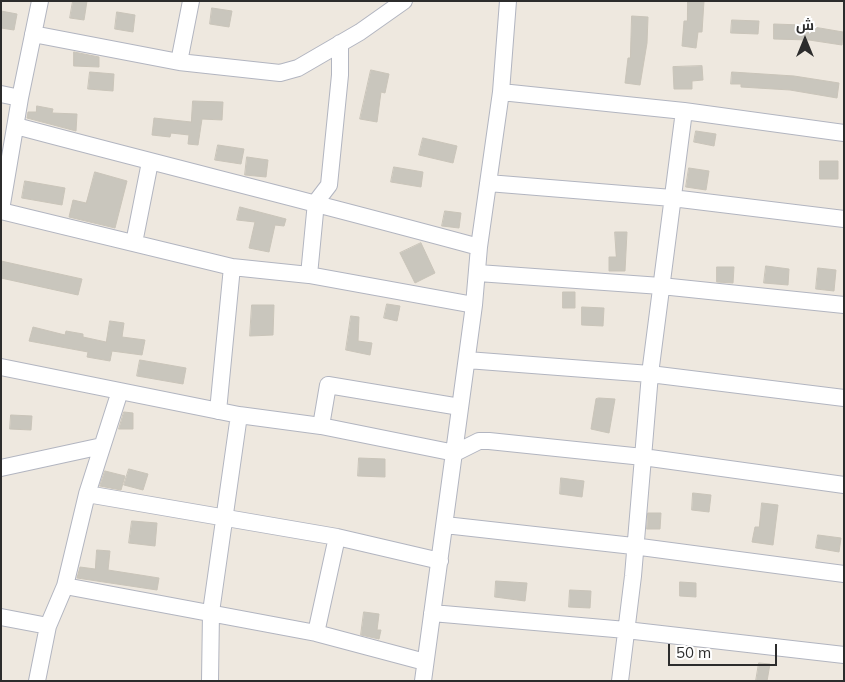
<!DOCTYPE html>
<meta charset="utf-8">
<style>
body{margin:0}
#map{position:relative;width:845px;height:682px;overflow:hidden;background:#eee8df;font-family:Mulish,Cairo,sans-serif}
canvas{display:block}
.frame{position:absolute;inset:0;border:2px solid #2c2c2c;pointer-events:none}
.north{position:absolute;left:780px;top:15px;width:50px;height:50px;-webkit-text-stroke:4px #fff;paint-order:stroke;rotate:0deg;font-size:14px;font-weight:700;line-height:20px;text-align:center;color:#2c2c2c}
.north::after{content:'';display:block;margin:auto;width:18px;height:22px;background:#2c2c2c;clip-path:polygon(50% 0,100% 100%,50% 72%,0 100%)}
.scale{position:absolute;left:668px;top:644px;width:109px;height:22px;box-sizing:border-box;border:2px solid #2c2c2c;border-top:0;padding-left:6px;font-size:15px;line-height:18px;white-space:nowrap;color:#2c2c2c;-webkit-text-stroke:4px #fff;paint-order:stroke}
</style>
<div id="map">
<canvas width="845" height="682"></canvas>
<div class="frame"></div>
<div class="north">ش</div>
<div class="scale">50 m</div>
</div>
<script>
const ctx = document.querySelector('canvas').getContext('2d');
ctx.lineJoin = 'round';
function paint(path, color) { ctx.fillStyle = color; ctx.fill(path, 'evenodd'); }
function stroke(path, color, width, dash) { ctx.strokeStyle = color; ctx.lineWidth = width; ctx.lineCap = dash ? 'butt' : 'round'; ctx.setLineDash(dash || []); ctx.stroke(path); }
const building = new Path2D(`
 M73 1H87L84 20 70 18Z
 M688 1H704L702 32H698L696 48 682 46 684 21H687Z
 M212 8 232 11 229 27 210 24Z
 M1 11 17 14 14 30 1 28Z
 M117 12 135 15 133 32 115 29Z
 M632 16 648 17 647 43 640 85 625 83 628 58H630Z
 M732 20 759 21 758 34 731 33Z
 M774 24 802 25 843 32 842 45 809 40 774 39Z
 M74 52 99 57V67L74 66Z
 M702 66 703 80 692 81V89H674L673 67Z
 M371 70 389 74 385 93 381 92 377 122 360 119Z
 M90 72 114 74 113 91 88 89Z
 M732 72 794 76 839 83 837 98 790 90 741 87V84H731Z
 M193 101 223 102 222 120 202 119 198 145 188 144 189 135 171 133 170 137 152 135 154 118 191 122Z
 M37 106 53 109 52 113 77 114 76 131 27 118 28 112H36Z
 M696 131 716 134 714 146 694 142Z
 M423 138 457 146 453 163 419 155Z
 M218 145 244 149 241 164 215 160Z
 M247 157 268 160 266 177 245 175Z
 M820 161H838V179H820Z
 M394 167 423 172 421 187 391 182Z
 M689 168 709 171 706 190 686 187Z
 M95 172 127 181 115 228 69 217 73 200 86 203Z
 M25 181 65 188 62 205 22 198Z
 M240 207 286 219 284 226 275 225 269 252 249 248 255 222 237 220Z
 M445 211 461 213 459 228 442 226Z
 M615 232H627L625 271H609V257H616Z
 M421 243 435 273 415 283 400 253Z
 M1 261 82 279 78 295 1 278Z
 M766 266 789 269 788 285 764 283Z
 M717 267H734L733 283 717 282Z
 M818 268 836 270 834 291 816 289Z
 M563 292H575V308H563Z
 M387 304 400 306 397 321 384 318Z
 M252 305H274L273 335 250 336Z
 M582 307 604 308 603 326 582 325Z
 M351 316 359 317 358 341 372 343 370 355 346 350Z
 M110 321 124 323 122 337 145 340 142 355 112 351 110 361 87 357 88 352 29 341 33 327 65 335 66 331 83 334V337L106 342Z
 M140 360 186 368 183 384 137 376Z
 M599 398 615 399 609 433 591 429 596 399Z
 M124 412 133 413V429H119Z
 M11 415 32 416 31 430 10 429Z
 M359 458 385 459V477L358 476Z
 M129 469 148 474 143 490 124 485Z
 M105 471 125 476 121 490 100 486Z
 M561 478 584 481 582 497 560 494Z
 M693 493 711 495 709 512 692 510Z
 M762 503 778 505 773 545 752 542 755 527H759Z
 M648 513H661L660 529H647Z
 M132 521 157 523 155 546 129 543Z
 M818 535 841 538 839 552 816 548Z
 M97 550 110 551 108 570 159 578 157 590 77 578 80 567 95 569Z
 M496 581 527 583 525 601 495 597Z
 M680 582 696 583V597L680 596Z
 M570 590 591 591 590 608 569 607Z
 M364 612 379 614 377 630H381L379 639 361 635Z
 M759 663 770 664 767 681H756Z`);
paint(building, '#c9c6bd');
stroke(building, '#c9c4b9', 1);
const minor = new Path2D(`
 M33 34 179 62 280 73 298 68 360 32 404 1
 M179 62 191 1
 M501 92 684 111 844 133
 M1 94 20 98
 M16 126C170 167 325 205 479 247
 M488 183 672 198 844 219
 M1 210 20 98 40 1
 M1 211 232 267 309 275 474 305
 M134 243 150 162
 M478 273 661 286 844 305
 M309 275 316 202 329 185 340 75V43
 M467 360 650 374 844 398
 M1 367 239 415 321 426 328 385 460 407
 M218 411 232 267
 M321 426 455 453 479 441H489L643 457 844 485
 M1 468 102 446
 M87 494 337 537 440 561
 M445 525 633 546 844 574
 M65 586 316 633 425 662
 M432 613 626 630 844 655
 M1 617 48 626
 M316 633 337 537
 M37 681 48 626 65 586 87 494 120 391
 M210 681 211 612 239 415
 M423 681 474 305 479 247 501 92 508 1
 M620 681 633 576 650 374 684 111`);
stroke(minor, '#b2b5c0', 18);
stroke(minor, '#fff', 16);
</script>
